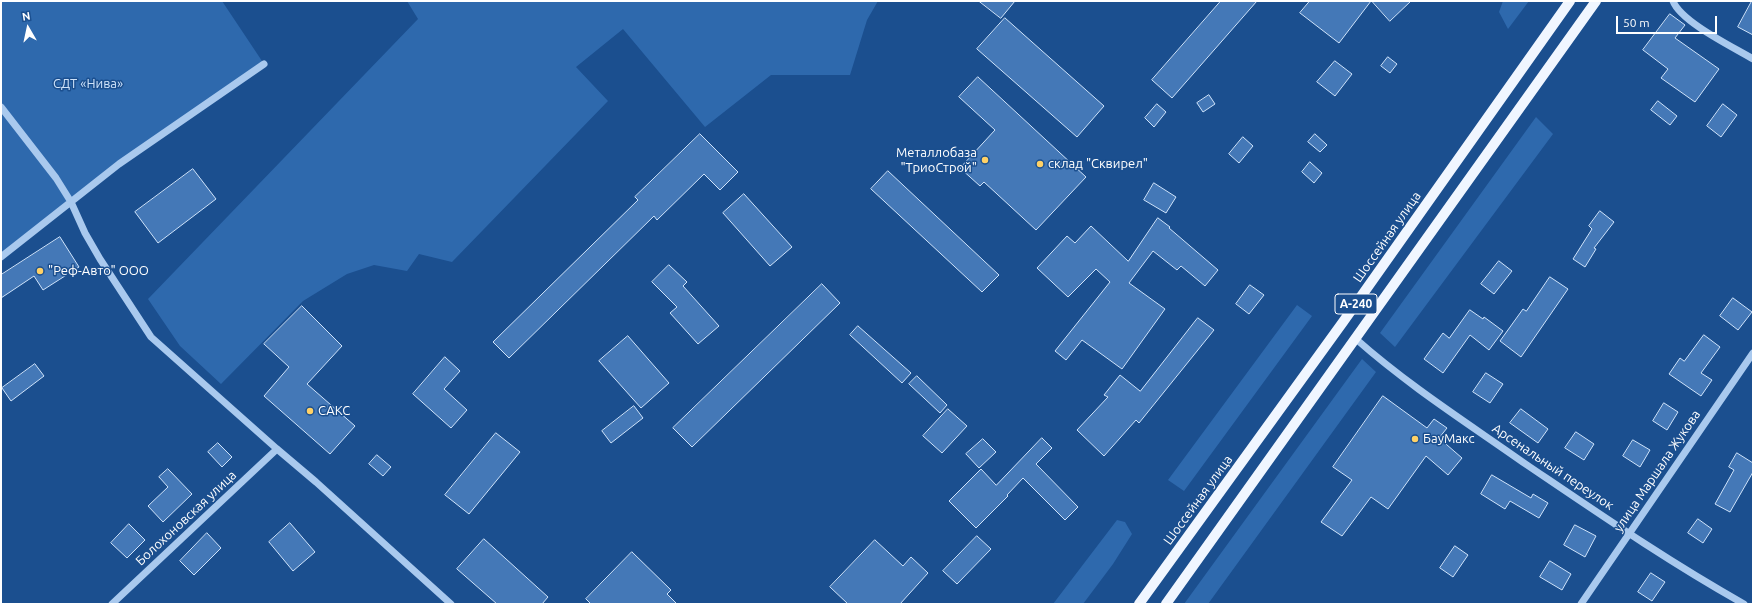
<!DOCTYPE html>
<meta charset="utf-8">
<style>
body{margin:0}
#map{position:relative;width:1754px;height:605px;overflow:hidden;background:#1b4f8f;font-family:Ubuntu,sans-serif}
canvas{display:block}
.frame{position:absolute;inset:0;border:2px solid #fff;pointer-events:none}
.north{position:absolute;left:8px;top:8px;width:40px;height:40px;-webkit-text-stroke:3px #1b4f8f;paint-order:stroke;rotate:351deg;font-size:11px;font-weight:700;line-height:16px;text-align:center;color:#fff}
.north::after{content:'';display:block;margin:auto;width:14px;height:18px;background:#fff;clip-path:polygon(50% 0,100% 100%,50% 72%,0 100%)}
.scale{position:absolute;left:1616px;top:16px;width:101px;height:18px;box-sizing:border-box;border:2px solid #fff;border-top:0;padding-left:5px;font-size:12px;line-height:14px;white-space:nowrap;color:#fff;-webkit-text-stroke:3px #1b4f8f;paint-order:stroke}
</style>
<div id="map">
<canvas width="1754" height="605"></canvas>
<div class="frame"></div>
<div class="north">N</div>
<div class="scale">50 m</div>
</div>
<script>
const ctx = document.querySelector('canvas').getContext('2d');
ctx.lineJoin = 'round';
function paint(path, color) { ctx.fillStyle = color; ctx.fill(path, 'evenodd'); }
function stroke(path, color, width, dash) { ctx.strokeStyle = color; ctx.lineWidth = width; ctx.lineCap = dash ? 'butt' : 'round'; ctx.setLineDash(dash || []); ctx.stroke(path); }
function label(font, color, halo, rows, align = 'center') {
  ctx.font = font + ' Ubuntu,sans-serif'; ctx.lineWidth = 3; ctx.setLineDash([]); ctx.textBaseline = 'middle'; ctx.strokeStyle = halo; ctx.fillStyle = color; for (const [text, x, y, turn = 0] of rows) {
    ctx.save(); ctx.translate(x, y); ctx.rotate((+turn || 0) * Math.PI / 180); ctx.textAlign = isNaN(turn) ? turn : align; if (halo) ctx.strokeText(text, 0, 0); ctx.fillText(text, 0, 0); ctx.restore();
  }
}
paint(new Path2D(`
 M1 1H222L264 64 119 164 1 257Z
 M407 1H878L867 20 850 75H771L705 127 623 29 576 67 608 101 452 262 419 254 407 271 374 265 347 274 303 301 221 384 180 346 148 299 418 19Z
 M1503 1H1529L1508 29 1499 12Z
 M1536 117 1553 134 1395 347 1380 333Z
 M1297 305 1312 316 1184 491 1168 480Z
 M1362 359 1376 372 1208 604H1184Z
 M1117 520 1125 522 1132 534 1113 564 1083 604H1053Z`), '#2e69ad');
const building = new Path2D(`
 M979 1H1015L1001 18Z
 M1221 1H1257L1172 98 1152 80Z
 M1310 1H1371L1339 43 1300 13Z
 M1372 1H1411L1390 21Z
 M1752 1H1753V35L1738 27Z
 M1670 14 1685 25 1675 38 1719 69 1695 102 1661 78 1668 69 1643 50Z
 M1005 18 1104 106 1077 137 977 49Z
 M1388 57 1397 64 1390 73 1381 66Z
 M1335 61 1352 74 1335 96 1317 82Z
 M978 77 1086 177 1036 230 984 182 980 186 960 168 995 130 959 97Z
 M1209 95 1215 104 1203 112 1197 103Z
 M1658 101 1677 116 1670 125 1651 110Z
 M1157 104 1166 112 1154 127 1145 118Z
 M1723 104 1737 115 1721 137 1707 126Z
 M700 134 738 172 720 190 704 174 657 220 654 216 509 358 493 342 638 200 635 197Z
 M1315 134 1327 145 1320 152 1308 142Z
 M1243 137 1253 146 1239 163 1229 154Z
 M1310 162 1322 173 1314 183 1302 172Z
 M193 169 216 199 158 243 135 212Z
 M888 171 999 275 982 292 871 189Z
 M1154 183 1176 197 1166 213 1144 200Z
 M744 194 792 247 770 266 723 213Z
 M1600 211 1614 222 1594 248 1596 249 1585 267 1573 259 1592 229 1589 226Z
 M1158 218 1170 227 1169 228 1218 270 1205 286 1181 266 1177 270 1153 251 1129 283 1165 309 1122 369 1082 340 1066 360 1055 351 1110 282 1096 269 1068 297 1037 268 1067 236 1075 243 1091 226 1128 261Z
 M60 237 79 267 43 290 34 276 1 298V275Z
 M1499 261 1512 271 1494 294 1481 284Z
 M669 265 687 282 683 286 719 326 698 344 670 313 677 307 652 282Z
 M1550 277 1568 289 1521 357 1500 341 1523 309 1526 311Z
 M822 284 840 303 692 447 673 428Z
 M1250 285 1264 295 1249 314 1236 304Z
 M1733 298 1752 312 1738 330 1720 316Z
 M302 306 342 346 307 384 355 426 330 454 264 396 289 367 264 344Z
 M1470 310 1483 319 1484 317 1503 331 1489 350 1470 335 1443 373 1424 359 1443 333 1449 338Z
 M1198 318 1214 330 1139 423 1136 420 1104 456 1077 430 1108 397 1104 395 1120 375 1140 391Z
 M858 326 911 373 902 383 850 335Z
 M1704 335 1720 347 1701 373 1712 380 1701 396 1669 374 1680 358 1684 361Z
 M628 336 669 383 641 408 599 361Z
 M445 357 460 371 444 389 467 410 451 428 413 394Z
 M35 364 44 376 11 401 2 388Z
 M1486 373 1503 384 1490 403 1473 392Z
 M917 376 947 405 940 413 909 384Z
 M1383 396 1427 428 1434 419 1447 428 1439 438 1462 458 1448 475 1426 456 1388 509 1371 497 1342 536 1321 522 1352 480 1333 467Z
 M1664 403 1678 412 1667 430 1653 421Z
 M634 406 643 418 611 443 602 431Z
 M948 409 967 426 942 453 923 436Z
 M1521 409 1548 429 1538 443 1510 423Z
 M1576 432 1594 444 1584 460 1565 448Z
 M496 433 520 452 469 514 445 495Z
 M1042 438 1052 448 1036 464 1078 507 1065 520 1023 478 1007 495 1008 496 976 528 949 501 981 469 996 485Z
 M983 439 996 452 979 468 966 454Z
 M1633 440 1650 450 1640 467 1623 456Z
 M218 443 232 457 222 467 208 452Z
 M1737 453 1753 463V472L1730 512 1715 504 1734 470 1729 467Z
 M377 455 391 467 383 476 369 464Z
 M168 469 192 494 163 522 148 506 168 487 159 477Z
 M1492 475 1531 498 1533 494 1548 503 1539 518 1510 501 1505 509 1481 494Z
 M1698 519 1712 529 1703 543 1688 533Z
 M290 523 315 552 293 571 269 542Z
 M129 524 145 540 127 558 111 543Z
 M1575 525 1596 536 1585 557 1564 545Z
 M207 533 221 548 194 575 180 561Z
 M977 536 991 549 957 584 943 571Z
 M484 539 548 597 542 604H497L457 569Z
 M875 540 903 566 911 557 928 573 900 604H848L830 587Z
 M1455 546 1468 555 1453 577 1440 568Z
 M632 552 671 590 667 594 677 604H591L586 599Z
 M1550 561 1571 574 1562 590 1540 577Z
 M1651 573 1665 582 1652 601 1638 592Z`);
paint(building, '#4478b7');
stroke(building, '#cfe3fa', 1);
stroke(new Path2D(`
 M1673 1C1681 22 1733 47 1753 59
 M1 107 56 178 71 202 85 233 100 259 151 337 277 449 316 482 451 604
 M1 257 119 164 264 64
 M1356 339C1409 386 1469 424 1527 465 1598 513 1669 562 1744 604
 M112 604 277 449
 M1581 604 1753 353`), '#a9c9ee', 7);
stroke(new Path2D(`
 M1139 604 1343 322 1570 1
 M1166 604 1596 1`), '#f0f6ff', 10);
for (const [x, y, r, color] of [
 [985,160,4,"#ffd166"],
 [1040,164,4,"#ffd166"],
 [40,271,4,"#ffd166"],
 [310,411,4,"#ffd166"],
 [1415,439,4,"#ffd166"]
]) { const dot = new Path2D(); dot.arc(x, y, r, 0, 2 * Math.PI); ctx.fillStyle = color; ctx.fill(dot); stroke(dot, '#1b4f8f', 1.5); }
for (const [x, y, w] of [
 [1356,304,42]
]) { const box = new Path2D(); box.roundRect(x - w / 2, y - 10, w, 20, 3); ctx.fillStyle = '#1b4f8f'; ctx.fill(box); stroke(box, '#fff', 1); }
label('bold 12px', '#fff', null, [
 ["А-240",1356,304]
]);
label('13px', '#cfe3fa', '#1b4f8f', [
 ["СДТ «Нива»",88,84]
]);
label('13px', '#fff', '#1b4f8f', [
 ["Металлобаза",977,153,"right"],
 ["\"ТриоСтрой\"",977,168,"right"],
 ["склад \"Сквирел\"",1048,164],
 ["\"Реф-Авто\" ООО",48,271],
 ["САКС",318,411],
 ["БауМакс",1423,439]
], 'left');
label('13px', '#fff', '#1b4f8f', [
 ["Шоссейная улица",1387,237,-55],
 ["Арсенальный переулок",1553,467,34],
 ["улица Маршала Жукова",1657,471,-56],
 ["Шоссейная улица",1198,500,-54],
 ["Болохоновская улица",186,518,-43]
]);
</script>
